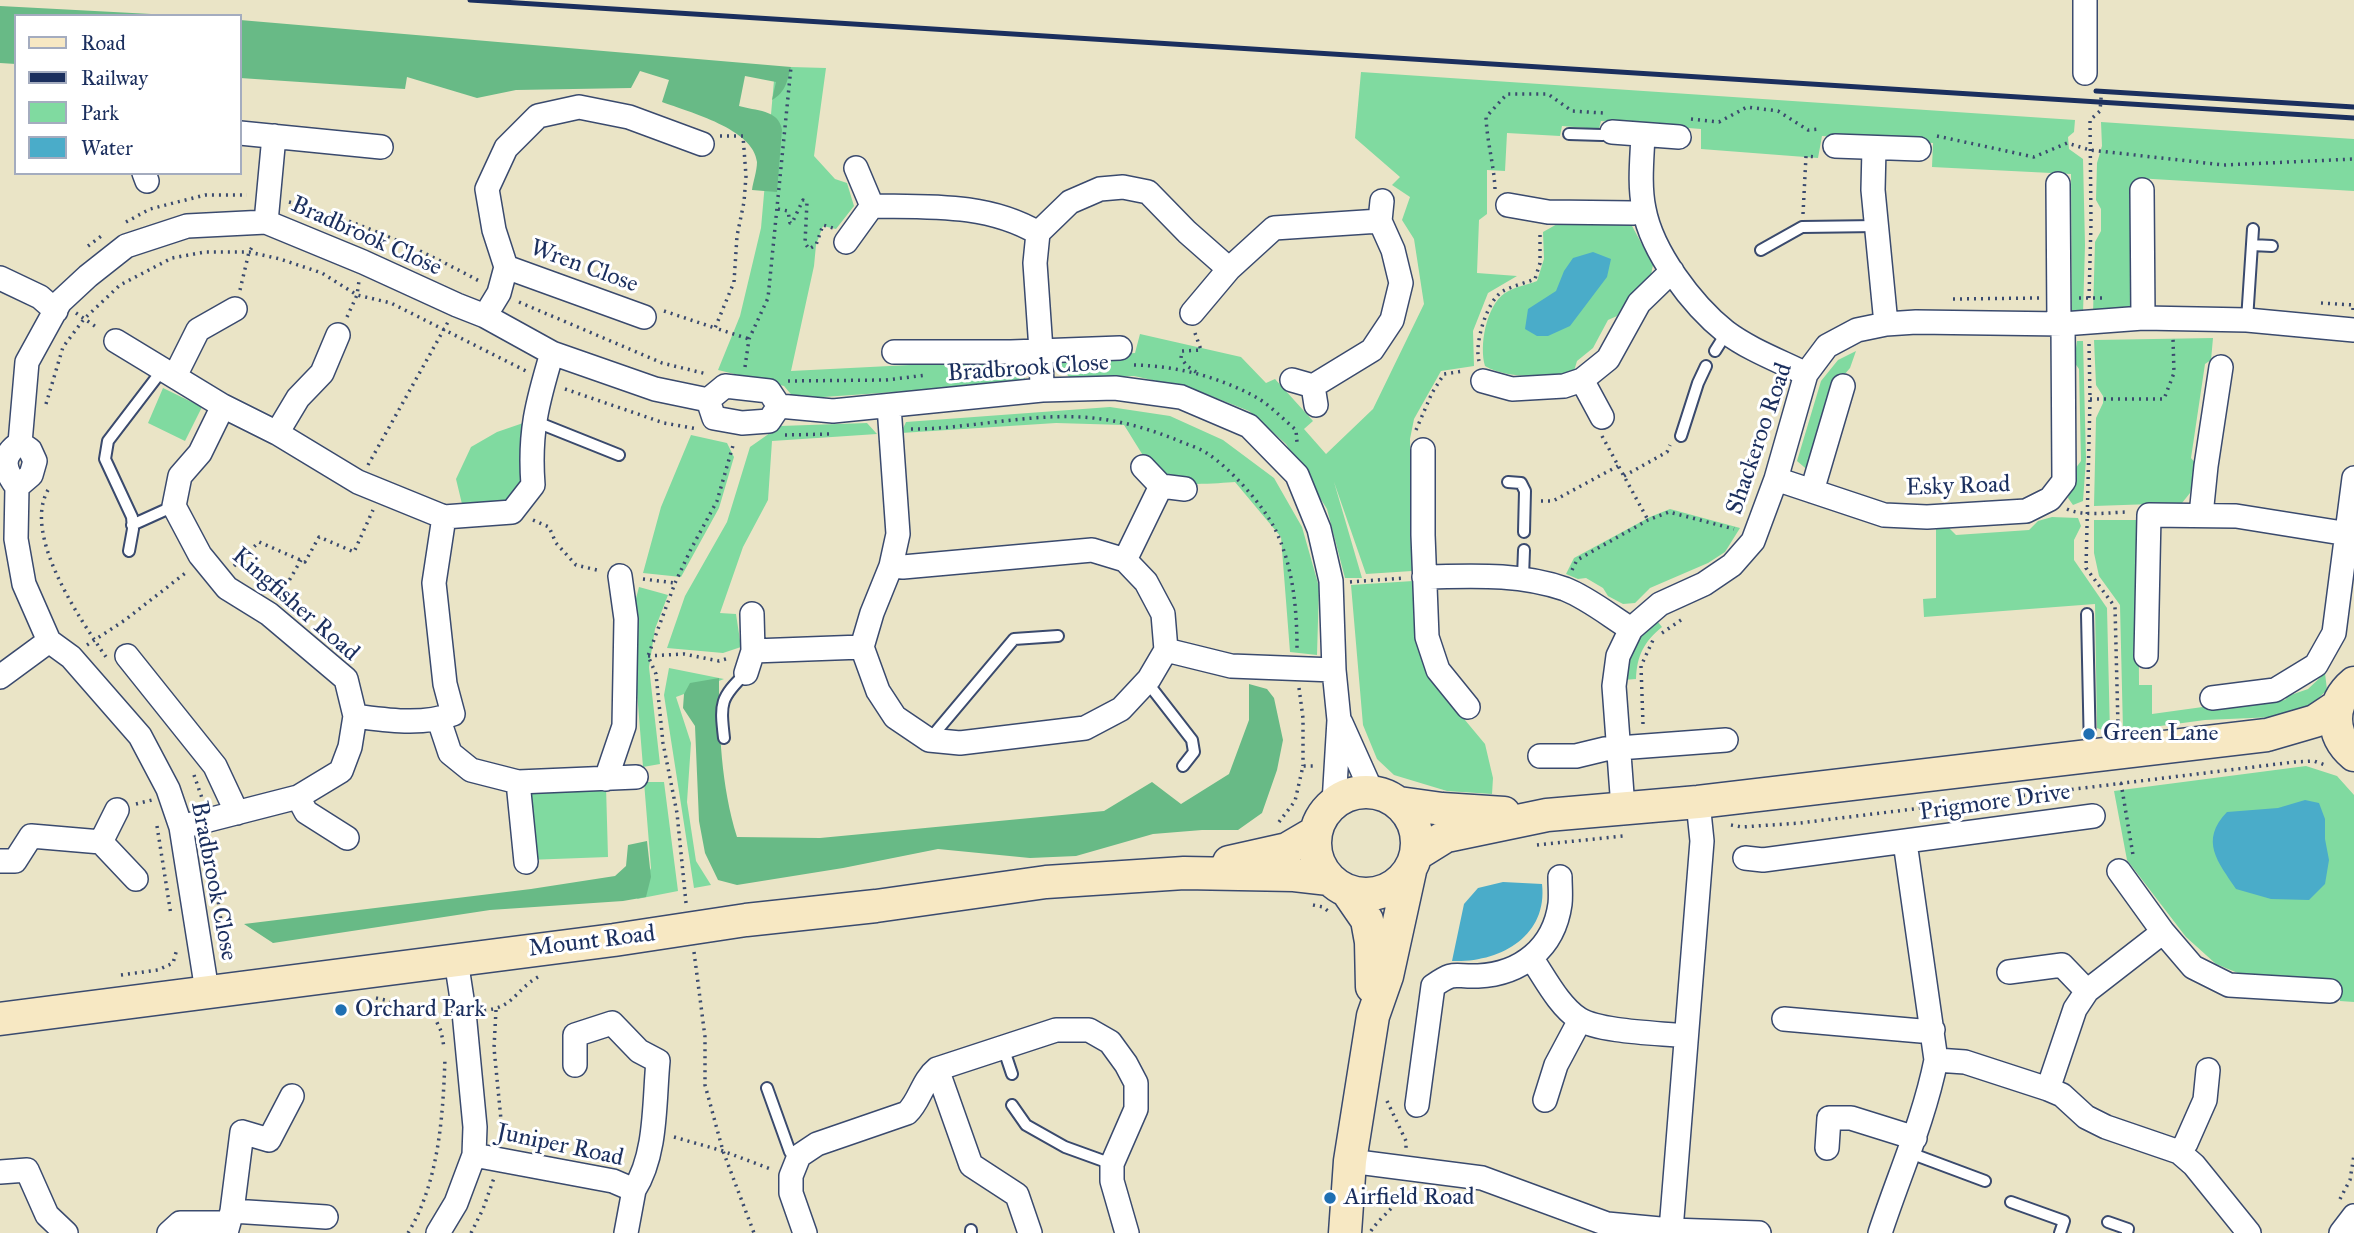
<!DOCTYPE html>
<style>
body{margin:0}
#map{position:relative;width:2354px;height:1233px;overflow:hidden;background:#eae4c6;font-family:"IM FELL Great Primer",serif}
canvas{display:block}
.legend{position:absolute;left:14px;top:14px;width:228px;height:161px;box-sizing:border-box;background:#fff;border:2px solid #a4acbf;margin:0;padding:9px 12px;list-style:none;font-size:21px;color:#1b2f5e}
.legend li{display:flex;align-items:center;gap:14px;height:35px}
.legend b{width:35px;border:2px solid #a4acbf}
</style>
<div id="map">
<canvas width="2354" height="1233"></canvas>
<ul class="legend">
<li><b style="height:9px;background:#f7e8c3"></b>Road</li>
<li><b style="height:9px;background:#1b2f5e"></b>Railway</li>
<li><b style="height:19px;background:#80daa0"></b>Park</li>
<li><b style="height:19px;background:#4aacc9"></b>Water</li>
</ul>
</div>
<script>
const ctx = document.querySelector('canvas').getContext('2d');
ctx.lineJoin = 'round';
function paint(path, color) { ctx.fillStyle = color; ctx.fill(path, 'evenodd'); }
function stroke(path, color, width, dash) { ctx.strokeStyle = color; ctx.lineWidth = width; ctx.lineCap = dash ? 'butt' : 'round'; ctx.setLineDash(dash || []); ctx.stroke(path); }
function label(font, color, halo, rows, align = 'center') {
  ctx.font = font + ' "IM FELL Great Primer",serif'; ctx.lineWidth = 6; ctx.setLineDash([]); ctx.textBaseline = 'middle'; ctx.strokeStyle = halo; ctx.fillStyle = color; for (const [text, x, y, turn = 0] of rows) {
    ctx.save(); ctx.translate(x, y); ctx.rotate((+turn || 0) * Math.PI / 180); ctx.textAlign = isNaN(turn) ? turn : align; if (halo) ctx.strokeText(text, 0, 0); ctx.fillText(text, 0, 0); ctx.restore();
  }
}
paint(new Path2D(`
 M791 67 826 68 814 156 835 179 847 183 854 206 836 229 823 226 816 245 814 266 791 371 1028 359 1024 383 795 399 784 386 718 370 740 316 761 228 775 69Z
 M1361 72 2075 120 2074 132 2068 137 2069 149 2083 159 2085 245 2083 314H2072L2071 174 1932 167 1933 143 1822 136 1818 158 1701 149V129L1601 121 1599 129 1562 126 1560 136 1507 133 1505 171 1487 170V214L1479 220 1477 273 1517 276 1488 293 1473 331 1474 366 1441 371 1414 419 1410 439 1412 571 1366 574 1334 482 1362 578H1345L1327 509 1286 444 1249 411 1193 389 1134 376 1071 379 1052 358 1135 353 1140 334 1241 357 1266 383 1275 379 1313 421 1304 429 1326 454 1373 409 1424 304 1414 239 1402 220 1410 197 1392 185 1400 177 1355 138Z
 M2101 122 2354 139V191L2136 178 2138 311 2093 314 2095 242 2101 231V209L2096 200 2097 163 2102 146Z
 M1559 223 1631 224 1653 265 1651 275 1632 293 1617 316 1608 320 1593 348 1577 361 1574 371C1550 378 1506 379 1485 366 1479 346 1486 306 1505 293 1514 287 1527 285 1537 281L1544 259 1543 232Z
 M2213 338 2211 360 2205 364 2191 458 2196 464 2190 493 2182 503 2094 506 2096 418 2103 403V396L2096 385 2094 340Z
 M2077 341H2083L2086 459 2083 501 2073 505 2068 498 2075 469 2081 461 2079 369 2074 362Z
 M1856 351 1850 368 1838 382 1810 472 1797 461 1821 381 1838 360Z
 M163 388 202 407 185 441 148 423Z
 M1110 407 1170 416 1223 440 1274 478 1302 527 1319 587 1317 655 1290 652 1281 537 1235 482C1220 483 1176 487 1164 479 1147 466 1136 443 1124 425L1056 423 901 433 906 422Z
 M529 421 526 482 509 506 462 504 456 479 471 447 497 432Z
 M867 423 877 434 772 441 768 500 743 547 720 613 736 614 741 647 723 653 667 648 685 596 727 522 750 447 780 426Z
 M691 435 727 443 734 457 719 508 681 577 643 573 661 507Z
 M1670 509 1740 528 1725 552 1708 563 1650 588 1635 603 1623 604 1608 596 1603 588 1586 578 1578 579 1566 574 1574 558 1650 517Z
 M2052 517 2078 518 2081 526 2074 540V560L2107 608 2110 733 2097 728 2095 604 1924 617 1923 599 1936 598V528L1948 527 1956 535 2029 530 2038 521Z
 M2094 520H2138L2139 685H2152V714L2246 701 2250 704 2285 700 2288 696 2308 689 2325 673 2327 690 2309 707 2275 717 2205 720 2123 731 2120 605 2099 576 2094 553Z
 M1413 581 1414 621 1430 678 1485 744 1493 778 1492 794 1447 791 1394 775 1377 759 1363 725 1351 585Z
 M639 587 668 595 655 629 649 667 660 764 643 767 631 617Z
 M1654 617 1662 627C1644 642 1637 655 1636 679L1623 680C1627 650 1632 638 1654 617Z
 M669 668 724 679 676 697 691 743 687 802 696 861 711 885 694 888 664 695Z
 M2306 766 2337 776 2354 795V1002L2340 1001V982L2250 978 2216 964 2186 937 2127 860 2114 791Z
 M644 782H664L678 891 637 899 651 868Z
 M606 786 608 857 527 860 525 789Z`), '#80daa0');
paint(new Path2D(`
 M0 6 189 16H16V64L0 63Z
 M240 20 791 67C787 81 786 92 772 100L776 82 745 76 739 106C755 111 779 109 782 130L777 192 752 190C753 182 757 171 757 162 754 129 689 112 662 102L669 80 640 71 631 88 516 90 477 98 407 77 405 89 240 78Z
 M719 678C719 732 721 785 737 837L820 838 1104 811 1152 782 1181 804 1229 774 1249 720V684L1267 689 1274 698 1283 740 1277 770 1262 813 1238 830H1202L1153 834 1076 856 1030 858 938 849 843 868 737 885 718 880 705 853 699 821 695 726 683 708 684 694 690 683Z
 M647 841 651 877 646 897 623 901 490 910 273 943 244 924 531 889 615 876 626 866 628 845Z`), '#68ba86');
paint(new Path2D(`
 M1593 252 1611 259 1607 277 1570 326 1548 336H1537L1525 329 1528 309 1556 291 1564 271 1573 258Z
 M2305 800 2319 803 2325 819V839L2329 860 2325 884 2309 900 2271 899 2236 889C2218 862 2199 841 2227 812L2278 808Z
 M1503 882 1542 884C1548 937 1499 963 1452 961L1464 904 1478 888Z`), '#4aacc9');
const lane = new Path2D(`
 M1569 134 1602 135 1612 132
 M2252 245 2272 246
 M1761 250 1802 227 1877 226
 M2247 320 2253 229
 M1715 351 1727 332
 M534 421 619 455
 M1681 436 1698 383 1706 366
 M1508 482 1521 483 1525 491 1524 532
 M132 525 174 506
 M129 551 133 529 132 517 105 459 108 441 163 369
 M1523 577 1524 550
 M2087 614 2090 752
 M1147 682 1192 740 1194 752 1183 766
 M724 738C720 703 720 698 746 673
 M929 740 1014 639 1058 636
 M1003 1047 1012 1074
 M767 1088 790 1152 799 1156
 M1012 1105 1026 1125 1065 1147 1112 1164
 M1910 1153 1985 1181
 M2011 1202 2064 1221 2060 1233
 M2108 1222 2128 1229 2127 1233
 M971 1230V1233`);
const street = new Path2D(`
 M2085 0V73
 M1612 132 1679 137
 M240 133 381 147
 M1643 135C1642 159 1639 185 1644 209 1652 252 1692 305 1726 332 1750 350 1780 361 1806 374
 M1835 146 1919 149
 M1874 148 1873 190 1886 324
 M144 173 147 181
 M2058 184 2059 324
 M2142 190 2143 318
 M1508 205 1548 212 1633 213 1644 211
 M872 206C929 207 987 203 1038 233
 M266 222 274 136
 M846 242 872 206 856 168
 M506 267 644 317
 M0 278 40 297 56 311
 M1192 313 1229 269 1274 228 1380 221
 M485 316 499 293 506 267 494 230 487 189 506 148 538 116 579 107 629 117 702 144
 M116 341 223 406 277 433 358 482 444 517 512 512 533 485C529 433 537 403 552 353
 M894 352H1011L1120 348
 M175 376 198 330 235 309
 M1292 380 1313 386 1316 405
 M1582 380 1602 417
 M1483 381 1512 389 1564 386 1582 380 1608 359 1639 303 1672 271
 M1313 386 1372 350 1392 320 1401 283 1393 250 1380 221 1382 201
 M1042 390 1041 350 1035 263 1038 233 1070 202 1100 189 1123 187 1148 192 1187 232 1229 269
 M708 400 714 418 742 423 769 421 779 406
 M708 400 725 386 769 391 779 406
 M779 406 833 411 1042 390 1115 388 1181 397 1249 426 1297 475 1319 529 1331 581 1334 670 1339 720 1334 803
 M889 406 898 534 891 566 872 613 862 647 878 691 895 717 929 740 960 743 1085 728 1121 709 1149 679 1166 650 1163 614 1146 582 1125 560 1092 550 903 567 891 566
 M277 433 298 398 322 373 338 335
 M20 443 27 362 60 302 88 276 126 246 187 226 266 222 363 262 457 305 485 316 552 353 655 389 708 400
 M20 443 30 450 35 461 31 475 17 487 16 539 24 584 49 641 71 657 140 736 168 789 181 827 207 991
 M1423 450V535L1427 637 1438 670 1468 707
 M1143 467 1161 486 1185 489
 M1776 479 1884 515 1927 517 2026 511 2050 499 2064 481 2063 324
 M17 487C4 470 0 456 20 443
 M1812 491 1843 386
 M2201 515 2206 466 2221 367
 M1125 560 1161 486
 M1424 577C1472 576 1519 573 1565 589 1588 598 1610 616 1631 629
 M1166 650 1231 666 1334 670
 M753 651 862 647
 M127 656 215 766 237 813
 M2146 656 2149 515 2236 516 2354 535
 M746 673 753 651 752 614
 M0 677 49 641
 M2212 698 2275 690 2316 665 2334 633 2354 478
 M355 716C387 720 422 726 453 714L445 684 434 583 444 517
 M439 720 450 753 471 770 518 782 636 777
 M1341 723 1372 792
 M1540 756H1576L1605 749 1726 740
 M606 779 624 726 626 619 620 576
 M518 782 526 862
 M298 797 306 812 347 838
 M1623 808 1614 686 1618 656 1631 629 1660 604 1704 584 1732 565 1753 541 1776 479 1806 374 1827 346 1857 330 1886 324 1916 322 2063 324 2143 318 2197 319 2247 320 2354 330
 M181 827 298 797 341 771 350 747 355 716 346 679 269 614 227 588 200 555 174 506 180 476 200 453 223 406
 M101 842 136 879
 M1745 858 1763 860 2093 816
 M0 861H15L31 836 101 842 117 810
 M2119 871 2163 932 2193 967 2229 985 2330 991
 M1532 959C1545 978 1559 1006 1579 1019 1600 1032 1659 1033 1686 1036
 M2009 972 2062 965 2087 991
 M1784 1019 1921 1031 1933 1030
 M1936 1060 1965 1062 2048 1089 2062 1095 2086 1117 2106 1127 2179 1152 2194 1165 2249 1233
 M575 1065V1035L612 1023 639 1051 658 1061C654 1102 657 1154 634 1190
 M937 1069 971 1165 1017 1195 1030 1233
 M2048 1089 2075 1009 2087 991 2163 932
 M1545 1100 1556 1065 1580 1020
 M1417 1105 1433 986C1456 970 1453 977 1478 976 1521 974 1554 948 1560 904 1561 896 1560 886 1560 877
 M1827 1148 1829 1118H1851L1915 1138
 M2179 1152 2186 1143 2205 1100 2208 1070
 M474 1155 613 1181 634 1190 626 1233
 M1350 1161 1482 1178 1607 1224 1671 1230 1759 1233
 M0 1172 27 1170 47 1215 66 1233
 M232 1211 326 1217
 M1671 1230 1702 841 1698 802
 M169 1233 180 1223H228
 M226 1233 232 1211 242 1132 269 1140 292 1096
 M438 1233 456 1203 474 1155 475 1127 464 1012 456 960
 M805 1233 791 1193V1176L799 1156 817 1144 907 1113C920 1101 922 1081 937 1069L1056 1030H1089L1110 1042 1126 1064 1136 1083V1109L1112 1164V1181L1127 1233
 M1880 1233C1899 1175 1924 1120 1936 1060L1905 842
 M2341 1233 2354 1216`);
const secondary = new Path2D(`
 M2354 683C2330 703 2330 735 2354 755
 M1315 843a51 51 0 1 1 102 0a51 51 0 1 1-102 0Z
 M1399 803 1442 809 1504 813
 M1417 854 1446 836 1547 815 1698 802 2267 735 2315 721 2336 707
 M1229 862 1287 849 1316 832
 M1347 891 1367 920 1371 942 1372 987
 M0 1019 614 940 746 920 876 906 1046 882 1184 873 1294 875 1329 879
 M1345 1233 1350 1161 1373 1016 1387 976 1410 871`);
stroke(lane, '#3a4a6e', 14);
stroke(street, '#3a4a6e', 26);
stroke(secondary, '#3a4a6e', 35);
stroke(new Path2D(`
 M1691 119 1719 122 1747 107 1778 111 1808 130 1821 129
 M720 136H743L746 176 744 202 737 236 734 282 715 328 749 339
 M1937 136 2034 157 2067 143 2090 150 2224 165 2354 159
 M1495 189C1494 165 1487 142 1486 117L1507 94H1548L1572 111 1603 113
 M289 202C356 220 420 249 481 282
 M778 209 788 211 790 223H792L803 200 807 202 805 243 809 249 816 245 823 225 833 228
 M1803 214 1806 156 1817 157
 M126 222 150 209 205 195H247
 M88 246 104 234
 M240 290 249 252 254 244
 M2079 298H2103
 M2089 298 2091 223 2090 120 2100 111 2102 86
 M1953 299 2040 298
 M519 302 662 363 707 374
 M2321 303 2353 305V310
 M664 311 715 328
 M76 313 99 329
 M347 317 357 295 359 281
 M1195 333 1201 350 1182 351 1181 358 1187 366 1196 372
 M2089 344 2090 399 2086 568 2115 607 2118 726
 M1479 361C1474 344 1487 300 1503 291 1512 286 1525 283 1535 279L1540 263V231
 M1134 365C1176 366 1216 376 1254 396 1269 404 1283 419 1296 430L1297 442
 M745 367 749 339 768 298 791 67
 M788 381 886 380 927 375
 M565 389 664 423 698 429
 M2090 399H2164L2174 373 2173 338
 M46 404 63 347 84 319 120 285 172 258 205 252H249L280 259 322 273 357 295 391 303 526 371
 M911 429C968 429 1024 414 1081 417 1117 419 1151 429 1184 443 1192 446 1201 449 1208 454 1230 468 1263 505 1275 529 1293 566 1297 608 1297 649
 M1416 430 1432 393 1444 374 1464 371
 M785 435 830 434
 M1602 436 1648 520
 M368 465 448 322
 M1624 476 1667 452 1670 445
 M48 490C22 535 80 619 106 657
 M1541 501H1553L1618 466
 M2067 509C2084 517 2111 512 2129 512
 M533 520 549 527 556 543 576 565 601 571
 M234 566 259 542 305 562 319 537 354 552 373 510
 M1572 570 1577 560 1648 520 1669 512 1734 529
 M643 579 675 583
 M1350 582 1405 578
 M279 598 301 560
 M1662 633 1684 618
 M87 645 125 620 188 571
 M648 656 684 654 719 661 729 658
 M1299 688 1303 718V766
 M1643 724 1641 666 1653 640
 M194 775 203 801
 M2121 783 2133 855
 M136 804 152 800
 M1279 822 1295 801 1303 766H1316
 M1731 825 1742 827 1800 823 2294 762 2314 761 2328 766
 M157 826 171 915
 M209 840 223 934 219 935
 M1537 845 1623 836
 M686 903 677 813 663 743 656 674 648 656 675 583 691 549 717 501 734 442
 M1313 905 1323 907 1328 911
 M694 952 705 1037V1085L723 1151 754 1233
 M121 975 158 970 173 963 177 949
 M376 998 398 1003 418 1016 445 1015
 M484 1010C513 1009 516 989 538 977
 M496 1010 494 1048 502 1130 501 1140
 M434 1016 441 1031 444 1047
 M1387 1101 1406 1141V1148
 M674 1137 723 1151 773 1170
 M2340 1199 2350 1180 2354 1155
 M1371 1231C1382 1214 1398 1208 1402 1187
 M408 1233C439 1182 443 1116 445 1058
 M471 1233 483 1209 494 1178`), '#3a4a6e', 3.5, [2, 5]);
stroke(lane, '#fff', 10);
stroke(street, '#fff', 23);
stroke(secondary, '#f7e8c3', 32);
stroke(new Path2D(`
 M470 0 2354 118
 M2096 91 2354 107`), '#1b2f5e', 5);
for (const [x, y, r, color] of [
 [2089,734,7,"#1f6fb2"],
 [341,1010,7,"#1f6fb2"],
 [1330,1198,7,"#1f6fb2"]
]) { const dot = new Path2D(); dot.arc(x, y, r, 0, 2 * Math.PI); ctx.fillStyle = color; ctx.fill(dot); stroke(dot, '#fff', 2.5); }
label('24px', '#1b2f5e', '#fff', [
 ["Bradbrook Close",366,237,24],
 ["Wren Close",584,267,20],
 ["Bradbrook Close",1028,369,-4],
 ["Shackeroo Road",1760,439,-71],
 ["Esky Road",1958,487,-2],
 ["Kingfisher Road",295,605,41],
 ["Prigmore Drive",1995,803,-8],
 ["Bradbrook Close",213,881,79],
 ["Mount Road",592,942,-7],
 ["Juniper Road",560,1146,12]
]);
label('24px', '#1b2f5e', '#fff', [
 ["Green Lane",2103,734],
 ["Orchard Park",355,1010],
 ["Airfield Road",1344,1198]
], 'left');
</script>
